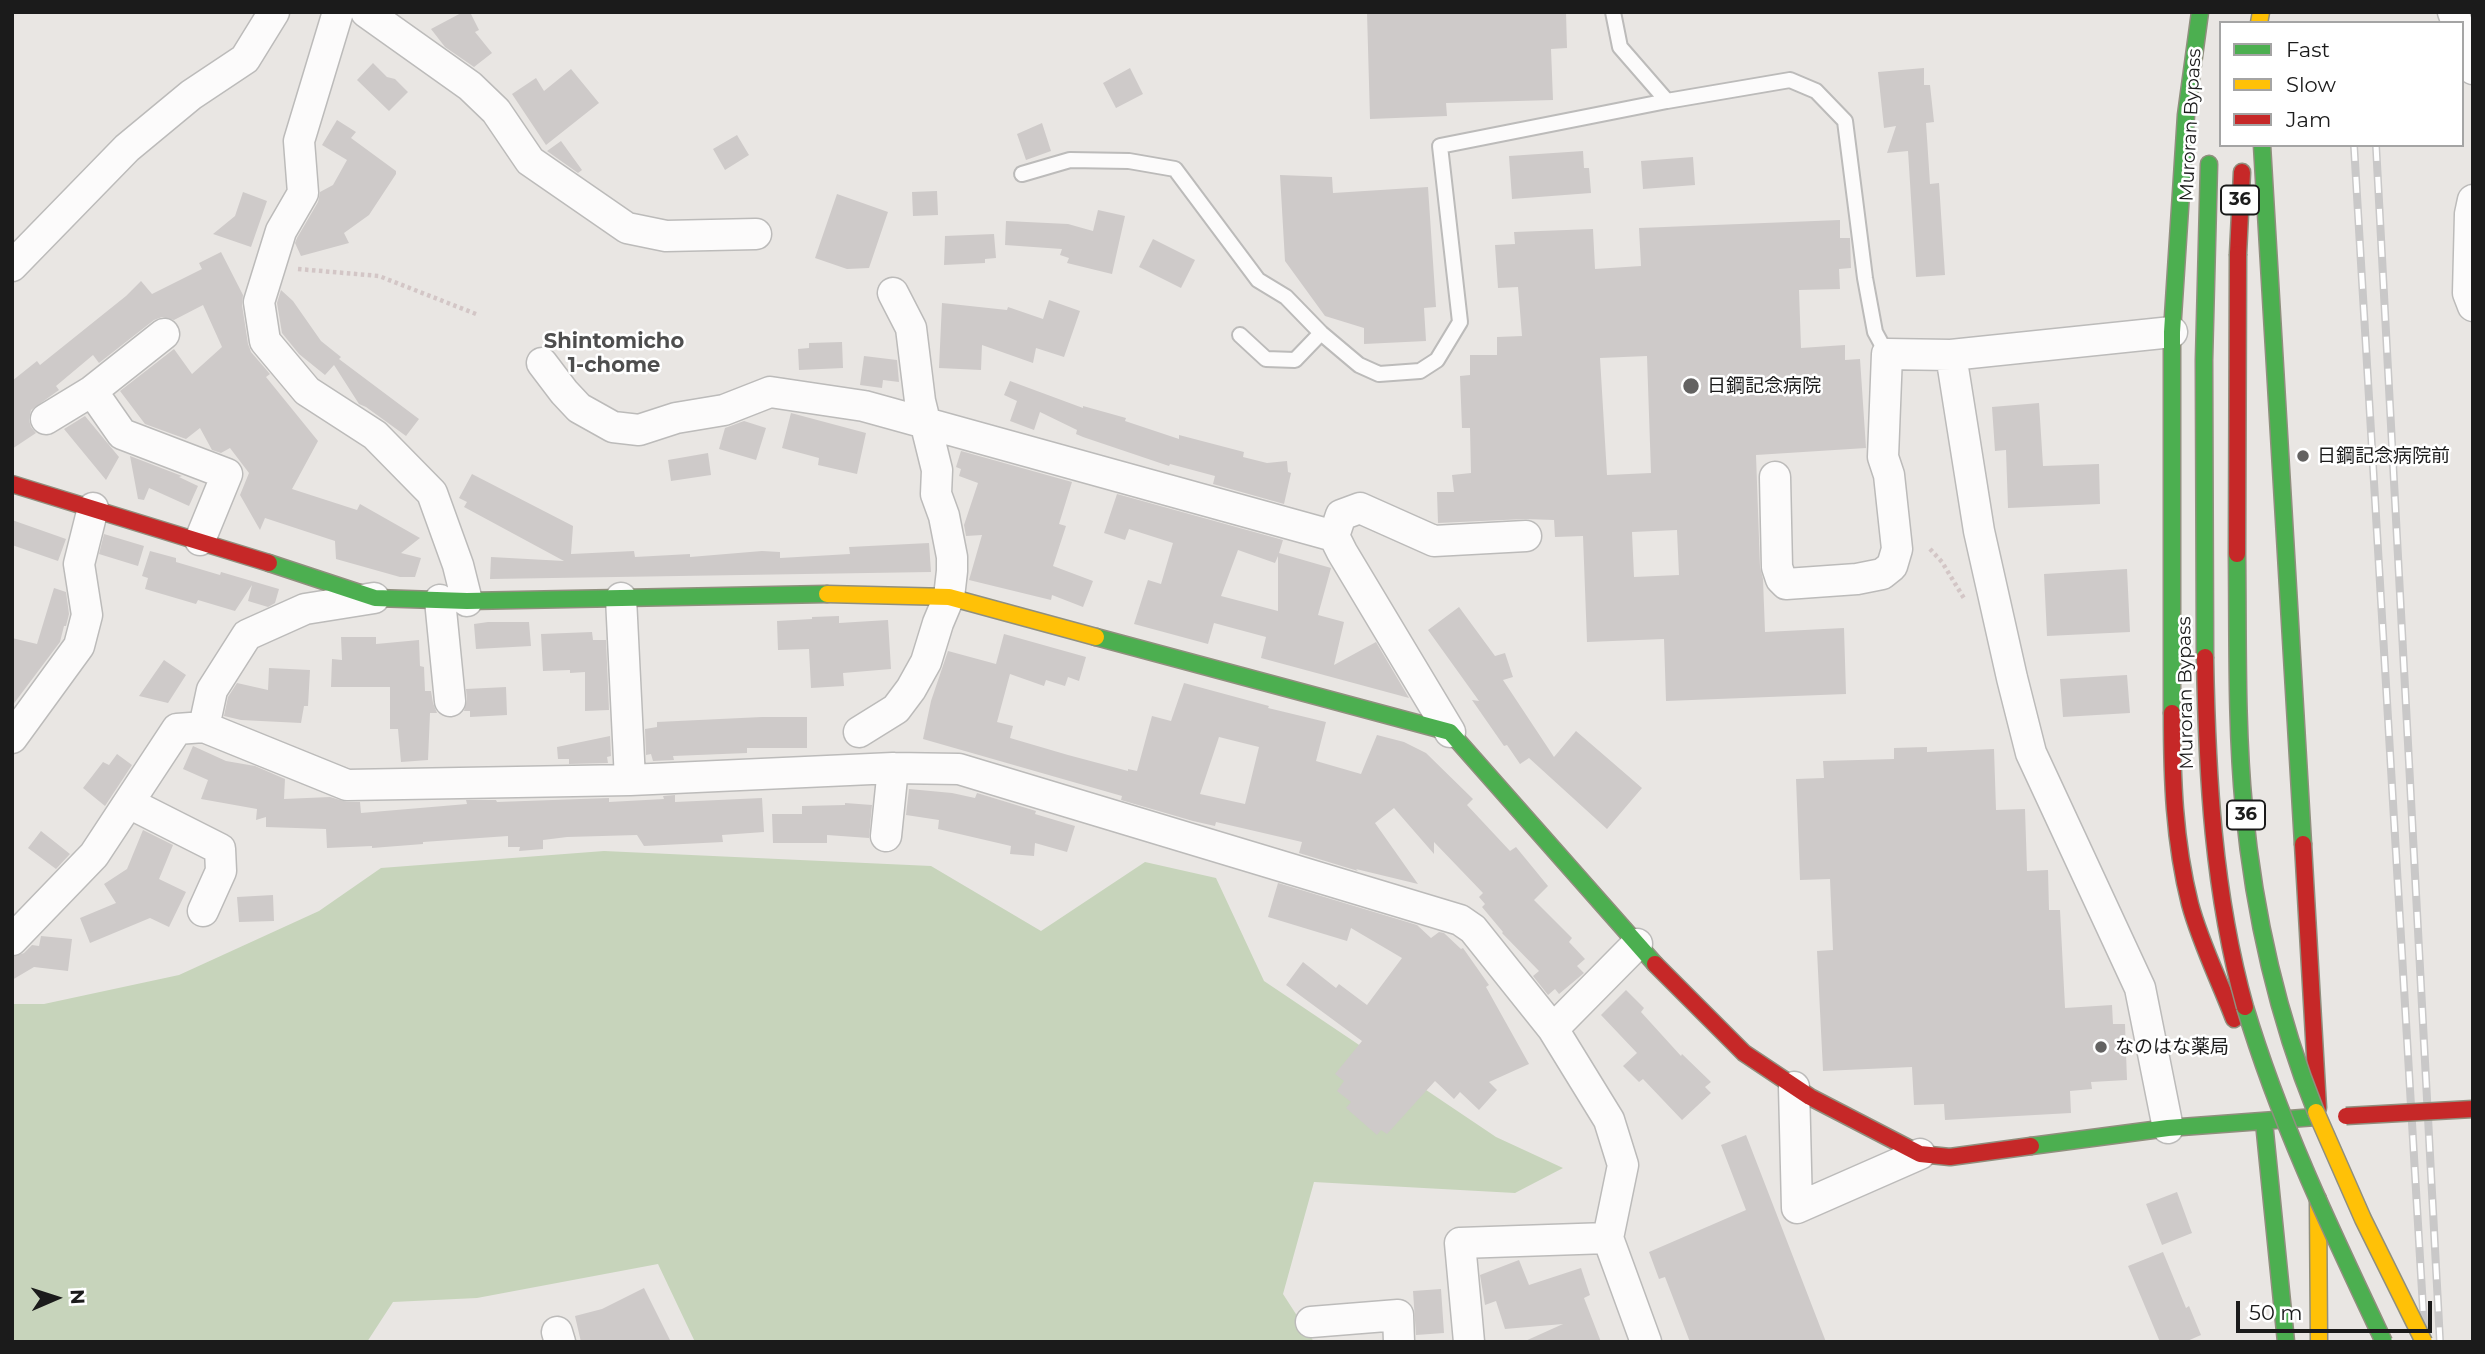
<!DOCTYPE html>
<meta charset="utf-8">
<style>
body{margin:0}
#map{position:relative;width:2485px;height:1354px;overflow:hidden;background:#e9e6e3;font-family:Montserrat,sans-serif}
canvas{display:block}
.frame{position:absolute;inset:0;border:14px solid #1b1b1b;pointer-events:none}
.legend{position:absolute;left:2219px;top:21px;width:245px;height:126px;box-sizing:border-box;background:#fff;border:2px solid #a4a4a4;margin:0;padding:9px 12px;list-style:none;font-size:21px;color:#1b1b1b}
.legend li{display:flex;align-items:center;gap:14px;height:35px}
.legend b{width:35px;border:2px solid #a4a4a4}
.north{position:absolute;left:21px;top:1263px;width:70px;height:70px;-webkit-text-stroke:5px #fff;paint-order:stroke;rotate:87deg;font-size:19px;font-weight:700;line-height:28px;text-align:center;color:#1b1b1b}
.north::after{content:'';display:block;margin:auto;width:24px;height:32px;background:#1b1b1b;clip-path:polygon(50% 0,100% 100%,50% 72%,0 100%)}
.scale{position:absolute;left:2236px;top:1301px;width:196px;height:32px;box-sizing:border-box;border:4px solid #1b1b1b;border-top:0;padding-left:9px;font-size:21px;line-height:24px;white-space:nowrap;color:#1b1b1b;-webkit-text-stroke:5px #fff;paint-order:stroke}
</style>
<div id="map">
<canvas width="2485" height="1354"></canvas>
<div class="frame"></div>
<ul class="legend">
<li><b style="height:9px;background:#4caf50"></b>Fast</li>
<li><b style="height:9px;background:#ffc107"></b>Slow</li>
<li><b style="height:9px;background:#c62828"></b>Jam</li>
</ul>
<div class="north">N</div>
<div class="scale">50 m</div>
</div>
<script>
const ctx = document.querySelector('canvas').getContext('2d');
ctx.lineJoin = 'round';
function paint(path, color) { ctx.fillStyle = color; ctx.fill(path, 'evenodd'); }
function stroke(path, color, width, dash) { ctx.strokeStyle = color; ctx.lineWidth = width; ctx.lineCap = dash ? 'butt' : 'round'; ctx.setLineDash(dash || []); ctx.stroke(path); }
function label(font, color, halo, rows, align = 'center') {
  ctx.font = font + ' Montserrat,"Noto Sans JP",sans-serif'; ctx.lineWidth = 5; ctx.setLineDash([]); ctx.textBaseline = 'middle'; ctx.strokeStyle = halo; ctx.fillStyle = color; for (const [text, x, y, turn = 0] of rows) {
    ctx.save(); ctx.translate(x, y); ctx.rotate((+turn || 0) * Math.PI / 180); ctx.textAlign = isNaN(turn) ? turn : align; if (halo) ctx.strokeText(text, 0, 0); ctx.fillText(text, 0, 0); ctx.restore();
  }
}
paint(new Path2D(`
 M604 851 931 866 1041 931 1145 862 1216 878 1264 981 1496 1137 1563 1168 1515 1193 1314 1182 1283 1294 1314 1342H695L658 1264 477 1298 393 1302 367 1342H12V1004H44L179 975 319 911 381 868Z`), '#c7d4bb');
paint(new Path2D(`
 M463 12H470L479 30 475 32 492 53 474 67 445 47 431 29Z
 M1367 12H1566L1567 48 1551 49 1553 100 1446 103 1447 116 1370 119Z
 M373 63 387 77 395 79 408 92 389 111 357 80Z
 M1130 68 1143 94 1116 108 1103 83Z
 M1924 68V85H1930L1934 122 1926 123 1930 184 1939 183 1945 275 1916 277 1908 151 1887 153 1896 126 1884 128 1878 72Z
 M571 69 599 103 546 145 512 94 536 78 544 91Z
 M337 120 356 132 351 138 396 171V174L369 215 344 233 349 243 301 256 295 243 297 238 318 202 320 192 333 185 347 160 322 145Z
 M1042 123 1051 151 1026 160 1017 134Z
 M737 135 749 155 725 170 713 149Z
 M561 141 582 170 578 173 547 151Z
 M1583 151 1584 168H1589L1591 193 1512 199 1509 156Z
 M1693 157 1695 185 1643 189 1641 161Z
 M1280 175 1332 177 1333 193 1428 187 1436 307 1424 308 1426 341 1364 344V328L1325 316 1285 261Z
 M937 191 938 215 913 216 912 192Z
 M243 192 267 201 251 247 213 234 235 216Z
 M837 194 888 212 869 268 847 269 815 258Z
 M1098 210 1125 216 1112 274 1067 263 1069 258 1060 255 1062 249 1005 245 1006 221 1068 224 1093 231Z
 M1840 220V238H1850L1851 268 1839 269 1840 289 1799 290 1801 348 1845 345V360L1860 359 1866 448 1756 455 1760 567 1763 579 1765 632 1844 628 1846 694 1666 701 1664 639 1587 642 1583 536 1555 537 1554 520 1525 519 1438 523 1437 492H1454L1452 475 1471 473 1470 428H1462L1460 376 1470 375V355H1497V337L1522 336 1518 287 1498 288 1495 245 1515 244 1514 232 1593 229 1595 269 1641 266 1639 228ZM1647 356 1651 473 1607 475 1600 358ZM1677 530 1679 575 1634 577 1632 532Z
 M994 234 996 258 985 259V263L944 265 945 236Z
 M1153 239 1195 260 1181 288 1139 267Z
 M221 252 243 295 242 305 248 344 251 352 270 374 266 377 318 441 292 489 357 510 360 504 420 538 401 553 421 558 415 577H400L336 559 335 541 265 518 260 530 240 495 249 473 230 448 221 453 212 450 200 428 186 439 145 424 120 391 174 349 192 374 222 347 203 305 174 320 162 317 154 320 99 363 93 355 56 386 59 390 31 410 29 420 31 427 36 433 12 449V381L37 361 40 365 126 296 141 281 152 294 202 269 199 263Z
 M281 290 293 301 321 341 341 357 339 359 419 419 406 436 366 407 359 404 334 365 325 375 299 354 282 333 277 303Z
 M1049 300 1080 311 1064 357 1036 348 1033 363 982 345 981 370 939 368 942 303 1007 310 1008 307 1043 319Z
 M842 342 843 368 799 370 798 349 809 348V343Z
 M864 356 897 360 899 382 883 380 882 388 860 385Z
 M1010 381 1083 408V406L1126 418 1125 421 1179 439V435L1244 452 1243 457 1267 463 1287 461 1288 472 1291 473 1284 504 1213 484 1215 476 1170 464 1169 466 1083 437 1076 434 1077 430 1040 412 1034 430 1010 421 1017 401 1004 395Z
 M2039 403 2043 466 2099 464 2100 504 2008 508 2006 450 1995 451 1992 407Z
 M791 413 866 433 857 474 818 465 819 458 782 448Z
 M85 416 119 457 106 480 64 429Z
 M744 421 766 428 756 460 719 449 725 428Z
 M961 451 1072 482 1059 524 1066 526 1053 566 1093 581 1083 607 1052 595 1051 600 969 580 982 535 966 536 964 525 978 483 959 476 961 469 956 467Z
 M708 453 711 475 671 481 668 460Z
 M130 456 182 476 179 477 198 486 189 506 149 488 144 500 138 499Z
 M472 474 573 526 571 554 634 551 635 557 690 554V557L762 551 780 552V558L850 554 849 547 929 543 931 572 490 579 491 557 564 561 464 507 467 502 459 498Z
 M1117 494 1283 540 1279 553 1331 568 1318 615 1344 622 1334 665 1376 642 1409 698 1261 658 1266 637 1214 623 1208 644 1134 624 1148 580 1161 584 1173 543 1129 529 1125 540 1104 533ZM1238 550 1275 563 1278 556V611L1221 596Z
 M12 520 66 539 58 561 12 545Z
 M104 534 144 546 138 566 99 554Z
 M150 551 176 558V562L220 575 221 572 279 589 275 603 268 607 248 601 252 585 235 611 198 600 196 604 145 589 148 578 142 576Z
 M2127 569 2130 632 2047 636 2044 574Z
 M54 588 66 592 69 614 66 626H64L60 642 12 706V638L37 644Z
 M1459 607 1495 656 1505 653 1513 677 1503 680 1554 757 1576 731 1642 788 1607 829 1529 758 1520 764 1507 745 1504 746 1472 700 1479 701 1428 630Z
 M839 616V623L888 620 891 669 843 673 844 686 811 688 809 649 778 650 777 621 812 619V617Z
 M488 622H529L531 646 476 649 474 624Z
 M592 632 593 640H606L609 710 585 711V672L570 673V670L543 671 541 634Z
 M1004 634 1086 657 1079 681 1068 677 1065 686 1046 680 1044 686 1010 674 997 722 1013 726 1010 738 1068 755 1128 771V769L1137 771 1152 716 1171 721 1184 683 1269 706 1268 708 1326 722 1316 761 1361 774 1377 735 1404 742 1426 753 1473 799 1467 805 1510 851 1516 847 1548 886 1534 900 1572 938 1569 942 1585 959 1577 966 1584 973 1559 994 1555 989 1548 995 1533 976 1539 971 1502 933 1503 932 1482 907 1485 904 1479 897 1483 893 1434 842V854L1394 808 1375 823 1418 884 1356 869 1358 871 1299 853 1302 842 1216 822 1215 826 1193 821 1121 800 1122 796 923 739 931 701 948 651 996 664ZM1219 737 1259 747 1245 804 1200 794Z
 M341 637H376V644L419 640 420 666 424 667 425 691H431L433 703 437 713H430L428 760 401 762 398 729H390V687H331L332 659 342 660Z
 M164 660 186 675 168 703 139 696Z
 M269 668 310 670 308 706H304L301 723 241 720 224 716 228 697 237 683 268 690Z
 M2127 675 2130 713 2063 717 2060 679Z
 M506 687 507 715 470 717V711H464L467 700 466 689Z
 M762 717H807V748H747V753L673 756 674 760 653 761 651 754 646 755 645 729 657 727V722Z
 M610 736 611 756 607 757 608 763 569 764V759H558L557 747Z
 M193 746 226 761 255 766 285 779 284 799 330 797 347 802H360L361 813 467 804 466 800H496L497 802 609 798V802L664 799 663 796 675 795V802L762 798 764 832 722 835 723 842 644 846 637 835 567 837 543 840V849L519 851 520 847H508V836L423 842V844L372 848V846L327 848 326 829 266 827V817L256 820 257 809 201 799 208 780 183 769Z
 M1927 747V752L1994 749 1996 810 2025 809 2027 871 2048 870 2049 910H2060L2065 1008 2112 1005 2113 1024H2125L2127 1080 2091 1082 2092 1089 2070 1091 2071 1113 1945 1120 1944 1104 1914 1105 1912 1067 1823 1071 1817 951 1833 950 1830 879 1800 880 1796 779 1824 778 1823 761 1894 759V748Z
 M117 754 132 765 105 806 83 788 103 762 109 765Z
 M909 789 952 793 975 798 977 793 1036 811 1035 814 1075 826 1067 852 1035 843 1034 856 1010 854 1011 846 938 829 939 820 906 815Z
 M845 803 872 805 869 838 827 835V843H773L772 814H802V806L845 805Z
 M143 830 173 845 159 879 186 892 169 927 150 918 90 943 80 918 116 903 104 884 127 869Z
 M41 831 70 854 56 869 28 848Z
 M1278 883 1417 925 1431 938 1439 932 1444 933 1461 949 1463 948 1489 985 1486 987 1529 1064 1489 1082 1497 1090 1479 1110 1460 1092 1454 1099 1435 1081 1387 1134 1381 1130 1377 1135 1346 1108 1351 1102 1337 1091 1344 1081 1335 1074 1362 1041 1286 985 1303 962 1336 988 1339 984 1367 1005 1402 958 1351 928 1347 941 1268 917Z
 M273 895 274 921 239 922 237 897Z
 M41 936 72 939 68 971 34 967 12 980V957L24 953 32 945 39 946Z
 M1626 990 1644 1008 1641 1012 1681 1056 1682 1054 1711 1082 1705 1087 1711 1093 1682 1120 1643 1079 1639 1082 1623 1066 1637 1053 1601 1015Z
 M1746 1135 1826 1342H1690L1665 1277 1659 1279 1649 1252 1746 1210 1721 1145Z
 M2177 1192 2192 1233 2162 1245 2146 1204Z
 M2163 1252 2186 1308 2189 1306 2201 1335 2185 1342H2160L2128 1266Z
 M1519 1260 1529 1285 1581 1268 1590 1295 1584 1298 1601 1342H1523L1563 1324 1505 1329 1496 1301 1485 1305 1480 1275Z
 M644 1288 671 1342H581L575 1316 602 1309Z
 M1441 1289 1444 1333 1416 1335 1413 1291Z`), '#cecac9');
const lane = new Path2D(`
 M1613 12 1620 47 1667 101
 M1022 174 1070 160 1129 161 1175 169 1258 280 1286 297 1321 333 1359 365 1379 374 1420 371 1437 360 1460 322 1440 146 1667 101 1790 80 1816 91 1845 121 1865 278 1875 332 1887 354
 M1240 335 1266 359 1295 360 1321 333`);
const street = new Path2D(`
 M338 12 299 141 303 193 281 231 259 302 265 341 307 391 375 435 432 493 458 565 467 601
 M366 12 470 86 496 111 530 161 627 228 666 236 756 234
 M2453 12 2457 23
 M2462 37 2473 69
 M2473 200 2470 214 2468 293 2473 306
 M12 266 127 148 191 95 245 59 274 12
 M164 334 92 391 122 434 227 474 200 540
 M1951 355 1979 531 2012 678 2031 753 2140 988 2168 1128
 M542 363 564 392 579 408 613 427 639 430 676 418 724 410 770 392 864 406 1334 536
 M46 419 92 391
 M1775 477 1777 567 1781 579 1786 584 1857 579 1882 574 1892 566 1897 549 1889 475 1883 457 1887 354 1951 355 2172 332
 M374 598 305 609 247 635 212 690 204 727 347 785 630 780 893 768 959 769 1460 920 1473 929 1553 1029 1609 1120 1623 1165 1608 1238 1646 1342
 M621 598 630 780
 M440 600 450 701
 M859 732 896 709 911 689 926 662 938 623 949 597 952 571V557L944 516 936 494 937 470 920 401 911 328 893 293
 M1450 732 1342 552 1334 536 1341 515 1360 508 1434 541 1526 536
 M12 738 79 646 87 615 79 564 93 508
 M129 803 220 849 221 871 203 911
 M886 836 893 768
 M12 940 94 855 177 729 204 727
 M1553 1029 1637 944
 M1794 1087 1797 1208 1920 1154
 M1311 1322 1398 1315 1399 1342
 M557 1332 560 1342
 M1469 1342 1460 1243 1608 1238`);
const fast = new Path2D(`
 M2262 145 2303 844
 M269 563 375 598 467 601 827 594
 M1096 637 1450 732 1655 964
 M2205 657 2204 360 2209 164
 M2172 713V332L2186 115 2200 12
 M2264 1122 2286 1342
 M2031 1146 2168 1128 2316 1117`);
const slow = new Path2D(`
 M2259 23 2261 12
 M827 594 949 597 1096 637
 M2318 1199 2319 1342`);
const jam = new Path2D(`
 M2238 254 2242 172
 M12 484 269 563
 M2172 713C2172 778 2174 841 2190 904 2200 942 2220 982 2234 1019
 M2303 844 2318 1108
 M1655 964 1744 1053 1810 1097 1920 1154 1950 1157 2031 1146`);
stroke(lane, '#bcbbba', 18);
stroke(street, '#bcbbba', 33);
stroke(fast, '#908f7e', 19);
stroke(slow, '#908f7e', 19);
stroke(jam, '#908f7e', 19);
stroke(new Path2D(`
 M298 269 379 276 476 314
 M1930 549 1942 562 1965 600`), '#d3c6c6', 4.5, [3.5, 3.5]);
stroke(lane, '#fcfbfb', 14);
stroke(street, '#fcfbfb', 30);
stroke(fast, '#4caf50', 16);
stroke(slow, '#ffc107', 16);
stroke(jam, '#c62828', 16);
const rail = new Path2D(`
 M2354 145 2425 1342
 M2376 145 2440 1342`);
stroke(rail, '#c9c8c8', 8);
stroke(rail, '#fff', 5, [16]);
const fastBridge = new Path2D(`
 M2237 554C2238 638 2236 724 2244 808 2254 912 2277 1015 2316 1112
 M2245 1007C2280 1124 2332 1232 2384 1342`);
const slowBridge = new Path2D(`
 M2316 1112 2363 1219 2424 1342`);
const jamBridge = new Path2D(`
 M2237 554 2238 254
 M2205 657C2207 775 2213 892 2245 1007
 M2346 1116 2473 1109`);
stroke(fastBridge, '#908f7e', 19, []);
stroke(slowBridge, '#908f7e', 19, []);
stroke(jamBridge, '#908f7e', 19, []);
stroke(fastBridge, '#4caf50', 16);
stroke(slowBridge, '#ffc107', 16);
stroke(jamBridge, '#c62828', 16);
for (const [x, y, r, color] of [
 [1691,386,9,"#636261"],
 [2303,456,7,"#636261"],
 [2101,1047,7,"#636261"]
]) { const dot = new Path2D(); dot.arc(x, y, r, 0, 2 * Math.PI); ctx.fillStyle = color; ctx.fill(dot); stroke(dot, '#fff', 2.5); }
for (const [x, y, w] of [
 [2240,200,38],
 [2246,815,38]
]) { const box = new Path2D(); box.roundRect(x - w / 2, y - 14.5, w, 29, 5); ctx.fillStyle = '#fff'; ctx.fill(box); stroke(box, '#1b1b1b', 2); }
label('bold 18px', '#1b1b1b', null, [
 ["36",2240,200],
 ["36",2246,815]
]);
label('19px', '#1b1b1b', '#fff', [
 ["Muroran Bypass",2191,125,-87],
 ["Muroran Bypass",2186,693,-91]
]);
label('19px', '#1b1b1b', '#fff', [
 ["日鋼記念病院",1707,386],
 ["日鋼記念病院前",2317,456],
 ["なのはな薬局",2115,1047]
], 'left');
label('bold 21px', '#4e4e4e', '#fff', [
 ["Shintomicho",614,342],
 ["1-chome",614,366]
]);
</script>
